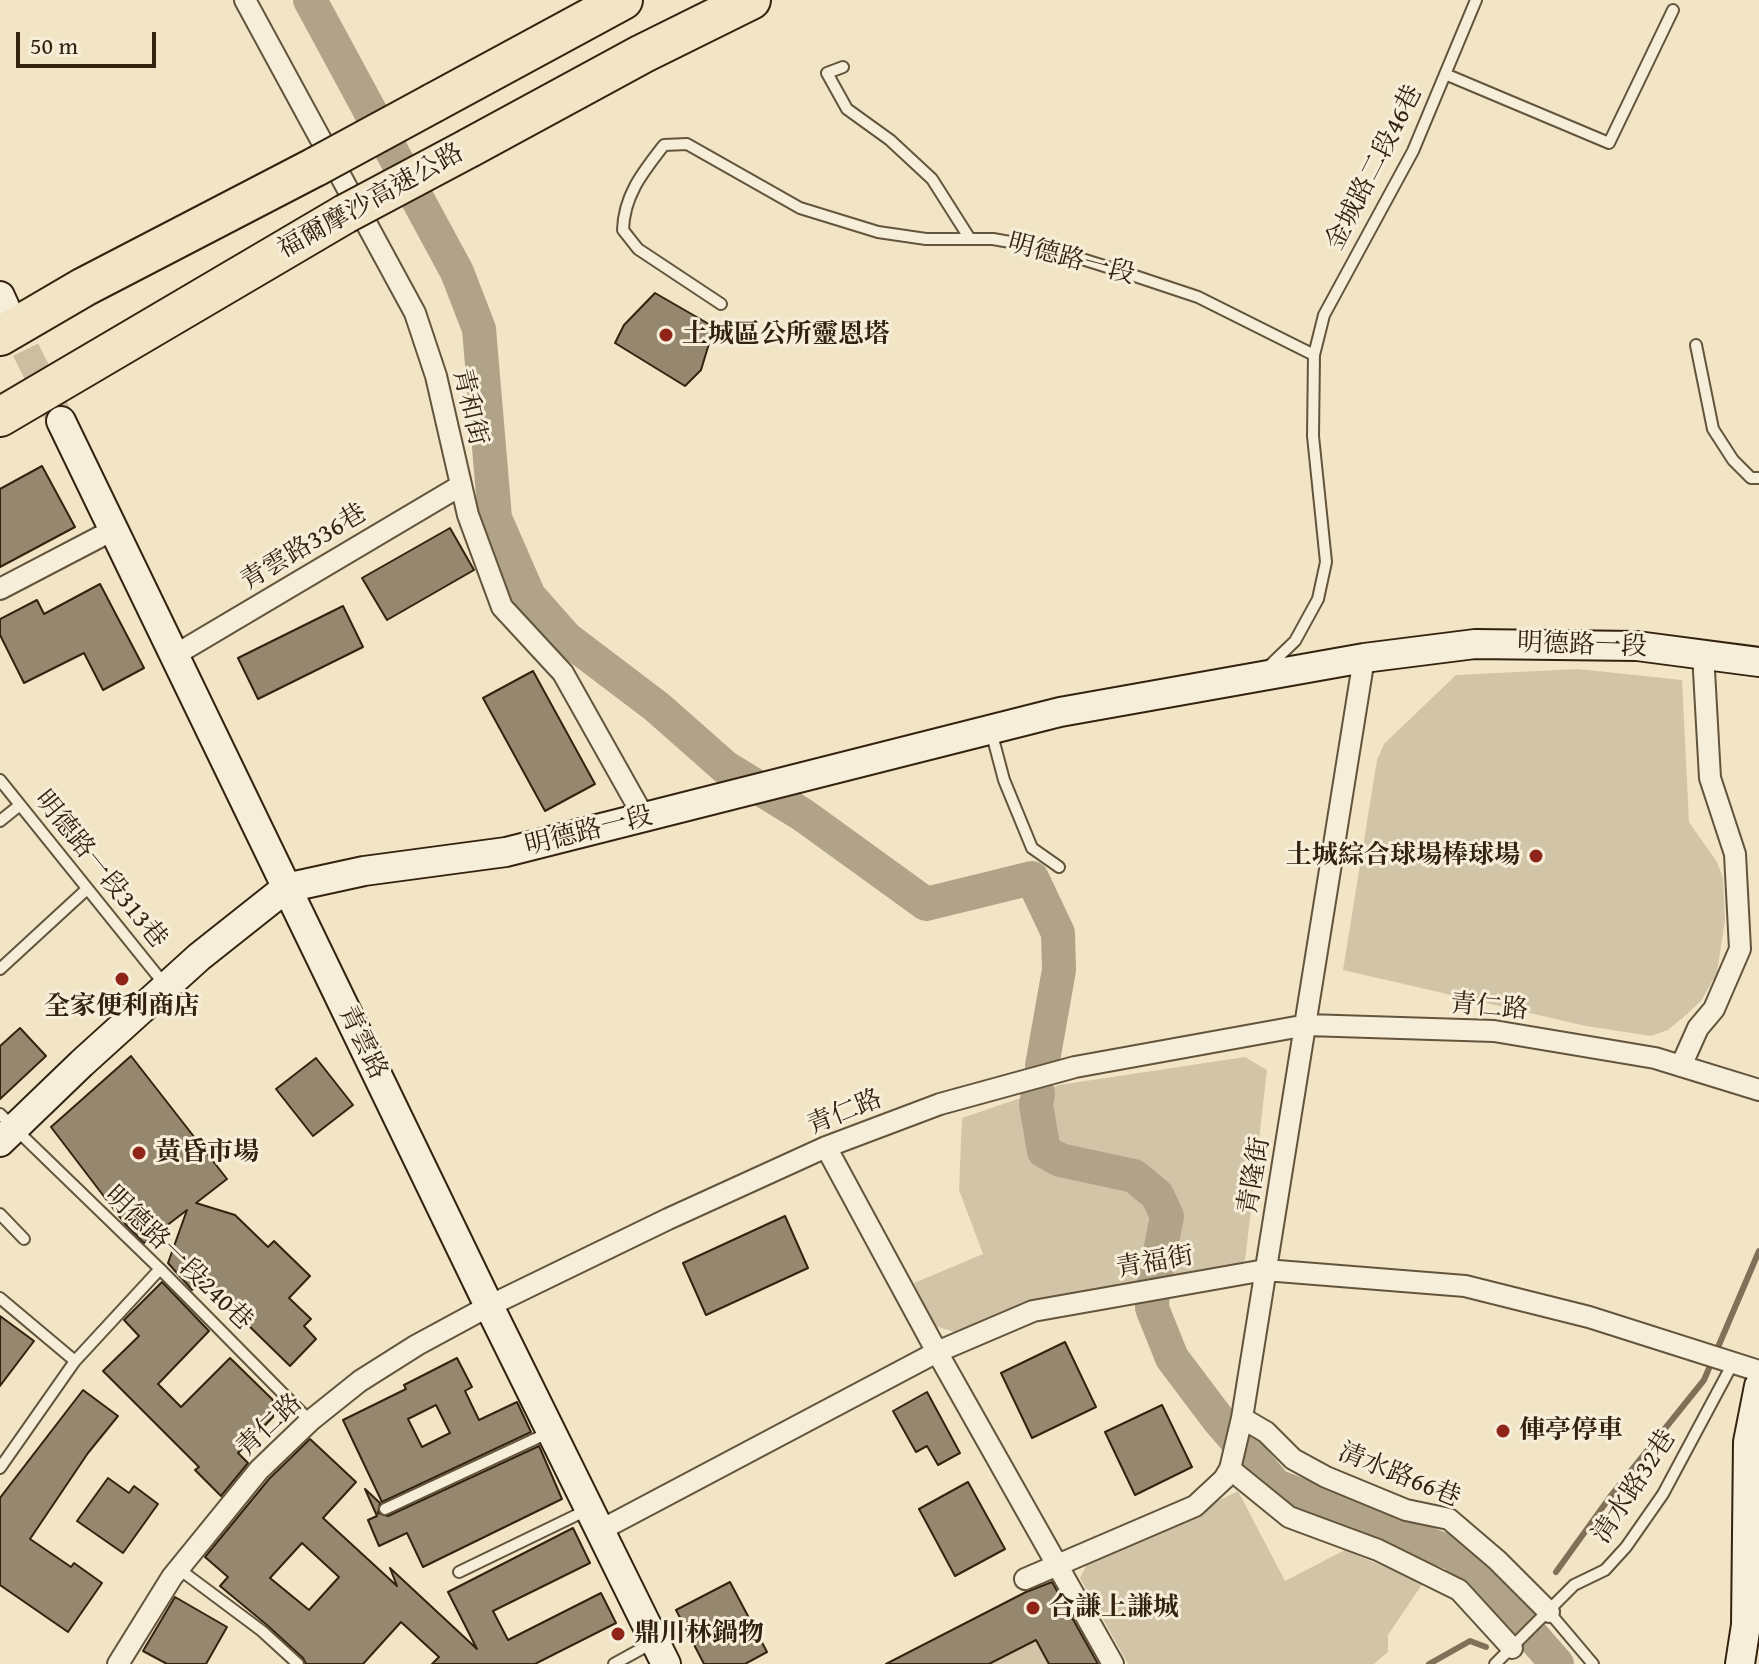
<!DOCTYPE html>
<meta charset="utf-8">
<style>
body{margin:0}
#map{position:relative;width:1759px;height:1664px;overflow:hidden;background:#f2e5c6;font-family:"Gentium Book Plus",serif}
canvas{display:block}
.scale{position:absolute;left:16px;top:32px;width:140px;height:36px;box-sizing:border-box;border:4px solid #33230e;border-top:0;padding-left:10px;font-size:24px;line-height:28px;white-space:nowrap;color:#33230e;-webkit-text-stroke:6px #f7eeda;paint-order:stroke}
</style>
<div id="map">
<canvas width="1759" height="1664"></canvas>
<div class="scale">50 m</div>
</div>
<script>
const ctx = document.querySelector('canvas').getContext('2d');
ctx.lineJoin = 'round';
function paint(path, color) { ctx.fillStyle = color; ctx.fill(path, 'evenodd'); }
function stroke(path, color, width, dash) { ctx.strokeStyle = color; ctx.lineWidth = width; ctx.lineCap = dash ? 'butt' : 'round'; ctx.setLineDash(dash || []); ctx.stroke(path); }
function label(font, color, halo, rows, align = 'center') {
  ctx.font = font + ' "Gentium Book Plus","Noto Serif TC",serif'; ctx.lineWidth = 6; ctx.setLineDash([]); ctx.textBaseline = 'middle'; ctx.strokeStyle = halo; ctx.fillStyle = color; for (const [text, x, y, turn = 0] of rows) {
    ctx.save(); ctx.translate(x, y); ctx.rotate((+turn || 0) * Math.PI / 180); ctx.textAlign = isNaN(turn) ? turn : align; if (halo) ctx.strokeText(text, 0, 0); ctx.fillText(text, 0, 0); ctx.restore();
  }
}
paint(new Path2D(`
 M1578 669 1682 680 1689 822 1717 862 1723 878 1725 920 1717 973 1701 1001 1687 1014 1668 1030 1651 1036 1586 1026 1343 970 1377 760 1384 744 1456 675Z
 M1245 1057 1267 1070 1245 1261 1234 1266 961 1334 935 1326 914 1283 983 1254 959 1190 962 1118 1059 1085Z
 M1238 1491 1285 1581 1345 1550 1423 1583 1388 1635V1652L1374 1664H1128L1080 1578 1086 1566Z
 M1036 1640 1049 1664H989Z`), '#d2c4a7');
stroke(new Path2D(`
 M1556 1572 1610 1497 1704 1380 1759 1251
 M1429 1664 1470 1641 1486 1647`), '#7f7057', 6);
stroke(new Path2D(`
 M310 0 457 272 479 329 495 518 529 596 566 638 657 707 725 767 803 815 926 904 1032 878 1058 933 1059 970 1042 1066
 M1038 1093 1036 1105 1044 1151 1060 1160 1134 1176 1157 1195 1167 1216 1153 1288 1152 1308 1172 1358 1218 1419 1276 1486 1454 1554 1506 1606 1557 1664`), '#b1a387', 34);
const building = new Path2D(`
 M655 293 714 327 701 370 685 386 615 343 624 325Z
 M42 466 75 527 0 567V489Z
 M450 528 474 570 387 620 362 578Z
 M100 584 144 668 103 690 84 653 24 683 0 635V619L37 600 44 614Z
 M343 606 363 647 258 699 238 658Z
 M533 671 595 784 545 811 483 698Z
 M20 1028 46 1056 0 1099V1046Z
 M131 1056 227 1179 196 1203 235 1215 268 1247 274 1241 310 1276 289 1298 311 1319 304 1326 316 1339 290 1366 203 1281 192 1290 168 1263 187 1210 144 1243 125 1224 51 1127Z
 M316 1058 353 1105 313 1136 276 1089Z
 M785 1216 808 1268 706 1315 683 1263Z
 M162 1282 209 1331 158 1384 181 1407 230 1358 273 1400V1417L238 1453 248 1463 221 1496 195 1470 199 1467 103 1371 139 1336 124 1320Z
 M0 1316 34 1341 0 1386Z
 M1065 1342 1096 1407 1032 1438 1001 1373Z
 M457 1358 472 1387 465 1391 479 1420 517 1402 531 1432 382 1502 343 1420 406 1389 404 1385ZM436 1405 450 1433 422 1447 408 1419Z
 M83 1390 118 1416 88 1453 30 1539 71 1567 74 1563 102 1583 68 1632 0 1585V1498Z
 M927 1392 960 1453 938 1465 927 1446 916 1452 893 1411Z
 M1162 1405 1192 1467 1135 1495 1105 1432Z
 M310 1439 356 1482 323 1518 397 1586 390 1568 477 1649 448 1592 573 1528 590 1563 493 1611 508 1640 601 1593 616 1623 535 1664H432L439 1657 401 1622 363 1664H306L303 1658 267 1625 220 1586 228 1577 205 1557 269 1479ZM302 1543 339 1577 309 1610 270 1578Z
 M539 1446 562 1499 423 1567 407 1533 379 1546 368 1520 377 1516 365 1489 380 1503 378 1513 388 1516Z
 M108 1478 129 1493 134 1486 158 1504 123 1553 77 1521Z
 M968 1482 1005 1549 955 1576 919 1509Z
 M730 1582 767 1652 745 1664H704L676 1610Z
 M1052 1582 1098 1664H1049L1036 1640 989 1664H886L1026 1592Z
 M175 1597 227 1627 206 1664H167L143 1651Z`);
paint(building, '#96886e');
stroke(building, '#33230e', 2);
stroke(new Path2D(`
 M7 312 61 421`), '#ccbea1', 28, [28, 14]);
const lane = new Path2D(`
 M843 67 827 73 847 109 890 140 932 179 970 239
 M1445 74 1609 143 1673 10
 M721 304 638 249 623 230C624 195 643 172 664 145L687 144 800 208 878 232 926 239H993L1050 249 1117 270 1198 297 1314 355 1313 436 1326 562 1318 599 1295 641 1268 667
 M1696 345 1713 429 1733 460 1751 478H1759
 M1314 355 1324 315 1413 151 1476 0
 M991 731 1004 780 1032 848 1059 867
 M0 780 165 985
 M0 821 20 805
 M0 969 87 889
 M0 1114 160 1269 310 1421
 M0 1214 24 1239
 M0 1298 75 1361
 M0 1468 75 1361 160 1269
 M385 1509 550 1432
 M179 1569 262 1631 298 1664
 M459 1572 587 1510
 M1549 1612 1593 1664
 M614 1664 652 1643
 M1495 1664 1574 1585 1605 1570 1626 1547 1663 1494 1733 1363`);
const street = new Path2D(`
 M245 0 415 313 436 376 468 515 502 607 563 673 645 819
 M0 589 113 530
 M175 655 460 486
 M1681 1066 1698 1028 1714 1009 1740 949 1735 854 1710 778 1703 653
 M826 1147 937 1352 1113 1664
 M1242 1418 1266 1432 1293 1459 1326 1477 1406 1510 1449 1519 1497 1560 1549 1612
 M1230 1469 1289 1517 1378 1550 1459 1590 1512 1648
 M599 1531 937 1352 1033 1311 1265 1270 1465 1286 1589 1317 1759 1371
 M1025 1579 1195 1506 1224 1479 1230 1469 1242 1418 1364 658
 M118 1664 172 1577 259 1470 310 1421 360 1381 417 1345 489 1306 668 1219 826 1147 940 1104 1075 1067 1307 1025 1494 1031 1655 1058 1759 1090`);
const secondary = new Path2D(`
 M0 296 5 307
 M61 421 489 1306 666 1664
 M0 1142 82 1063 199 957 286 888 364 871 506 852 1060 712 1364 658 1475 644 1637 646 1759 662
 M1740 1664 1746 1625 1748 1442 1759 1386`);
const highway = new Path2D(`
 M433 103 623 0
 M469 148 642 54 751 0
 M0 336 84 287 317 166
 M0 417 345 214`);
stroke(lane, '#63543c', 14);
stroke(street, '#63543c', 24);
stroke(secondary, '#33230e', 32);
stroke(highway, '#33230e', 42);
stroke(lane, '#f7eeda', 10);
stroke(street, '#f7eeda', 20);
stroke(secondary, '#f7eeda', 28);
stroke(highway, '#f2e5c6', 38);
const highwayBridge = new Path2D(`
 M317 166 433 103
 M345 214 469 148`);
stroke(highwayBridge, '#33230e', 42, []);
stroke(highwayBridge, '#f2e5c6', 38);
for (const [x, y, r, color] of [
 [666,335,8,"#8f2418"],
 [1536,856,8,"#8f2418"],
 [122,979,8,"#8f2418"],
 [139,1153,8,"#8f2418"],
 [1503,1431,8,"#8f2418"],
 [1033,1608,8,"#8f2418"],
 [618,1634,8,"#8f2418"]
]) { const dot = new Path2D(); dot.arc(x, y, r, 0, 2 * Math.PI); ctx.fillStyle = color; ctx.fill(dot); stroke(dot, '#f7eeda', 3); }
label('26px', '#33230e', '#f7eeda', [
 ["金城路二段46巷",1375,168,-63],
 ["福爾摩沙高速公路",371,202,-29],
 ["明德路一段",1071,260,15],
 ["青和街",469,407,77],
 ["青雲路336巷",304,548,-31],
 ["明德路一段",1582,646,2],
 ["明德路一段",589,832,-14],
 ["明德路一段313巷",100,870,51],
 ["青仁路",1489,1008,5],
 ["青雲路",362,1043,64],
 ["青仁路",845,1113,-22],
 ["青隆街",1255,1176,-80],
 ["明德路一段240巷",178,1259,44],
 ["青福街",1155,1263,-10],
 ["青仁路",270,1426,-43],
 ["清水路66巷",1399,1476,22],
 ["清水路32巷",1635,1487,-57]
]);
label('bold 26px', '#33230e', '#f7eeda', [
 ["土城區公所靈恩塔",682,335],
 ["土城綜合球場棒球場",1520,856,"right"],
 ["全家便利商店",122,1007,"center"],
 ["黃昏市場",155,1153],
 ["俥亭停車",1519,1431],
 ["合謙上謙城",1049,1608],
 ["鼎川林鍋物",634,1634]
], 'left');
</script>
